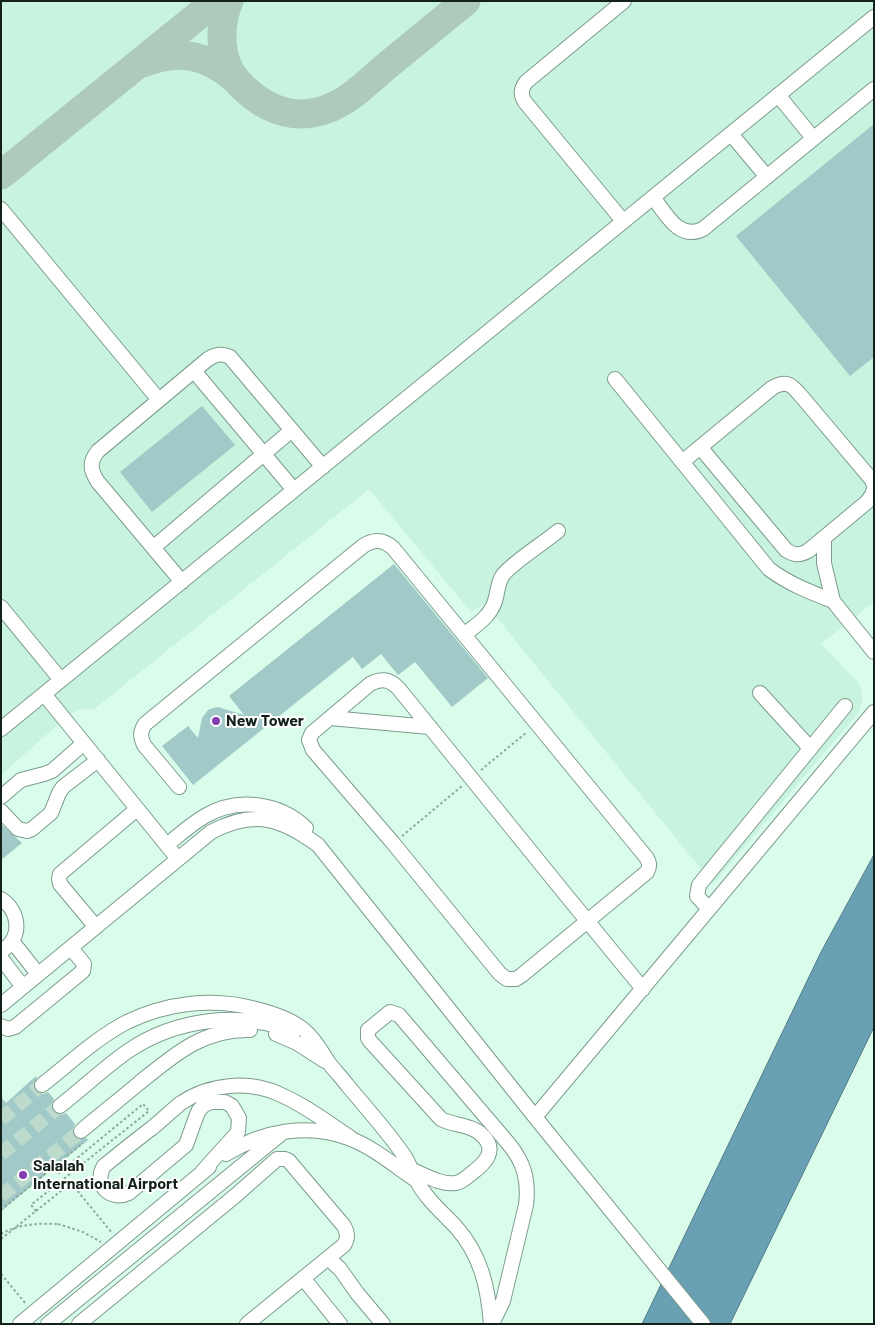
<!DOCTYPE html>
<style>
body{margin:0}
#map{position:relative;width:875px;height:1325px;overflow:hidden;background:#dafceb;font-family:Barlow,sans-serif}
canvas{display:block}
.frame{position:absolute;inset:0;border:2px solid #14211b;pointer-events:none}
</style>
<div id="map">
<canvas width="875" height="1325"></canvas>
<div class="frame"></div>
</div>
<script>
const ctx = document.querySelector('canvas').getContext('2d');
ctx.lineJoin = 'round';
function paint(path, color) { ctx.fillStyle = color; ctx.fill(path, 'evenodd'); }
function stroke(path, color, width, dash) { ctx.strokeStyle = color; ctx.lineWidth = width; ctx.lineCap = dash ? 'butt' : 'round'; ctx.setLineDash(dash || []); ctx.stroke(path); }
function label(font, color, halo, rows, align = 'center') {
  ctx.font = font + ' Barlow,sans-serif'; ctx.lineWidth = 4; ctx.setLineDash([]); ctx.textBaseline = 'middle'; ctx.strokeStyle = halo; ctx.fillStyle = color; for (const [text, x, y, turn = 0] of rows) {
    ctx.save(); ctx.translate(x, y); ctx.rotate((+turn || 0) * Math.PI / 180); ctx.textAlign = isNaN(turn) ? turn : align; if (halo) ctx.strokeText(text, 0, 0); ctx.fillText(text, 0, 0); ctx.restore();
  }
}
paint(new Path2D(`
 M1 1H874V602L821 644 859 683 862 691V703L859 712 713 884 485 603 471 612 369 489 94 709 80 710 71 713 1 775Z`), '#c8f3de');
const water = new Path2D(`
 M874 855V1027L730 1324H642L821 952Z`);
paint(water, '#6aa0b3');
stroke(water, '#507a85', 1);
stroke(new Path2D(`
 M229 1C219 25 218 60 237 81 266 113 302 125 342 102 359 92 374 76 389 64 415 43 440 22 466 1
 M143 63C178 49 205 54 234 78
 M1 175 216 1`), '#adcabc', 29);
paint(new Path2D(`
 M874 124V357L850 376 736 236Z
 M202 406 235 445 152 512 120 472Z
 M394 564 488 678 452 707 415 662 398 675 381 654 362 669 353 657 193 785 162 746 188 726 198 738 202 718 208 710 213 708 218 707 244 715 229 696Z
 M1 824 22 843 1 860Z
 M36 1076 37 1078 33 1086 36 1091 43 1094 48 1092 54 1099 51 1107 54 1112 61 1115 66 1113 75 1124 73 1128 74 1136 78 1139 86 1138 88 1140 1 1211V1097L6 1103Z`), '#a1c9c7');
stroke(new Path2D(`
 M1 1119 42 1085
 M1 1154 60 1106
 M1 1196 81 1131`), '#bcdbcc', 14, [14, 7]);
const minor = new Path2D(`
 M778 95 813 138
 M731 134 767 177
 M653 197C666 214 679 241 703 229L874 89
 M1 209 159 400
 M623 221 525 102C520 94 521 89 526 82L624 1
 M194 371 294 490
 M615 379 769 569C789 584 810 592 833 601
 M700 447 786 550C794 555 799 556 808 551L867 502 872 495 874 489
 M682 462 772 388C787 379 792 385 802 397L872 480 874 486
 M824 538V563L833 601 874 652
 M154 547 292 430
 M182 582 98 482C90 470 89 462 98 451L208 359C216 354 222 353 230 357L323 467
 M1 607 61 680
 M464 635C476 625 490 617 495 601 498 592 497 584 503 575 513 562 544 543 558 531
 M760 693 810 748
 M44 694 178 859
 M330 718 430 727
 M1 729 874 17
 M179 787 144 745C140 736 140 732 145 724L363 546C374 539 383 539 393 548L646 857C650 863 650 866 647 872L522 975 516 979H507L500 974 393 843 313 750 309 740 312 733 370 684C382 678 390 679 399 689L566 895 643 989
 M1 797 21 780 44 774 52 771 84 743
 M1 811 18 829 27 831 32 829 51 813 59 793 63 787 98 760
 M167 845C179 835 191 824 205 816 237 797 279 802 306 828
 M1 899C20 911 23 939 1 951
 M709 909 697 896 699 885 845 706
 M96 927 60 884 59 879 60 874 137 809
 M12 941 38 974
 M1 958 23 987
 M1 1005 211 832C254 809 281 818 318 845L535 1117 703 1324
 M1 1026 8 1029 15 1027 83 971 84 964 71 948
 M276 1034 297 1043 325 1061
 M42 1085C69 1064 96 1038 127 1022 166 1003 213 997 256 1009 272 1013 291 1019 304 1030 315 1039 321 1051 329 1063 335 1071 342 1078 348 1086 367 1109 389 1133 405 1157 410 1165 412 1173 417 1181 426 1199 442 1212 456 1227 481 1255 488 1287 491 1324
 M60 1106C83 1088 105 1067 128 1051 175 1019 241 1010 293 1032
 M535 1117 874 712
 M81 1131C100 1115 119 1100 138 1084 174 1055 202 1029 250 1030
 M226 1154C263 1131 309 1122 351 1139 374 1148 395 1166 416 1180
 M412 1170C425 1175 440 1185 456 1183 462 1182 467 1177 472 1173 484 1164 498 1151 483 1136 472 1124 454 1126 441 1119L370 1041 368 1038V1030L390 1012 399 1015 508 1143C524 1162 529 1180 526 1205L503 1301 492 1324
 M202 1172 238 1132 239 1118 232 1106 225 1102H211L204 1105 199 1110 196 1117 186 1145 129 1193C110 1202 93 1184 104 1166 120 1153 136 1140 152 1128 162 1120 171 1111 181 1103 209 1084 248 1080 279 1094 305 1105 328 1123 351 1138
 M328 1258 340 1269 357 1293 383 1324
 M303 1278 340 1324
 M20 1324 209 1167
 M48 1324 282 1133
 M79 1324 235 1196 277 1159H285L289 1161 344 1226C348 1234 348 1238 344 1245L247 1324`);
stroke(minor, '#7c9c8c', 16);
stroke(new Path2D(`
 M481 770 527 732
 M402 836 462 786
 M1 1210 83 1143
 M36 1211 31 1205 149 1111 143 1104 59 1173 54 1167
 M58 1224 83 1232 101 1242
 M1 1239 71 1183 112 1233
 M1 1274 26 1304`), '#8ea89c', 2, [2.5, 2.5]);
stroke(minor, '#fff', 14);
stroke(new Path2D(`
 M1 1234C19 1224 38 1223 58 1224`), '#8ea89c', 2, [2.5, 2.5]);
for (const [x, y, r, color] of [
 [216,721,5,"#823db0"],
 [23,1175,5,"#823db0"]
]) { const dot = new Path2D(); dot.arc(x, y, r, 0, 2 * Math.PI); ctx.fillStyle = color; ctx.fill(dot); stroke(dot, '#fff', 2); }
label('bold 16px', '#14211b', '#fff', [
 ["New Tower",226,721],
 ["Salalah",33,1166],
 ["International Airport",33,1184]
], 'left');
</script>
